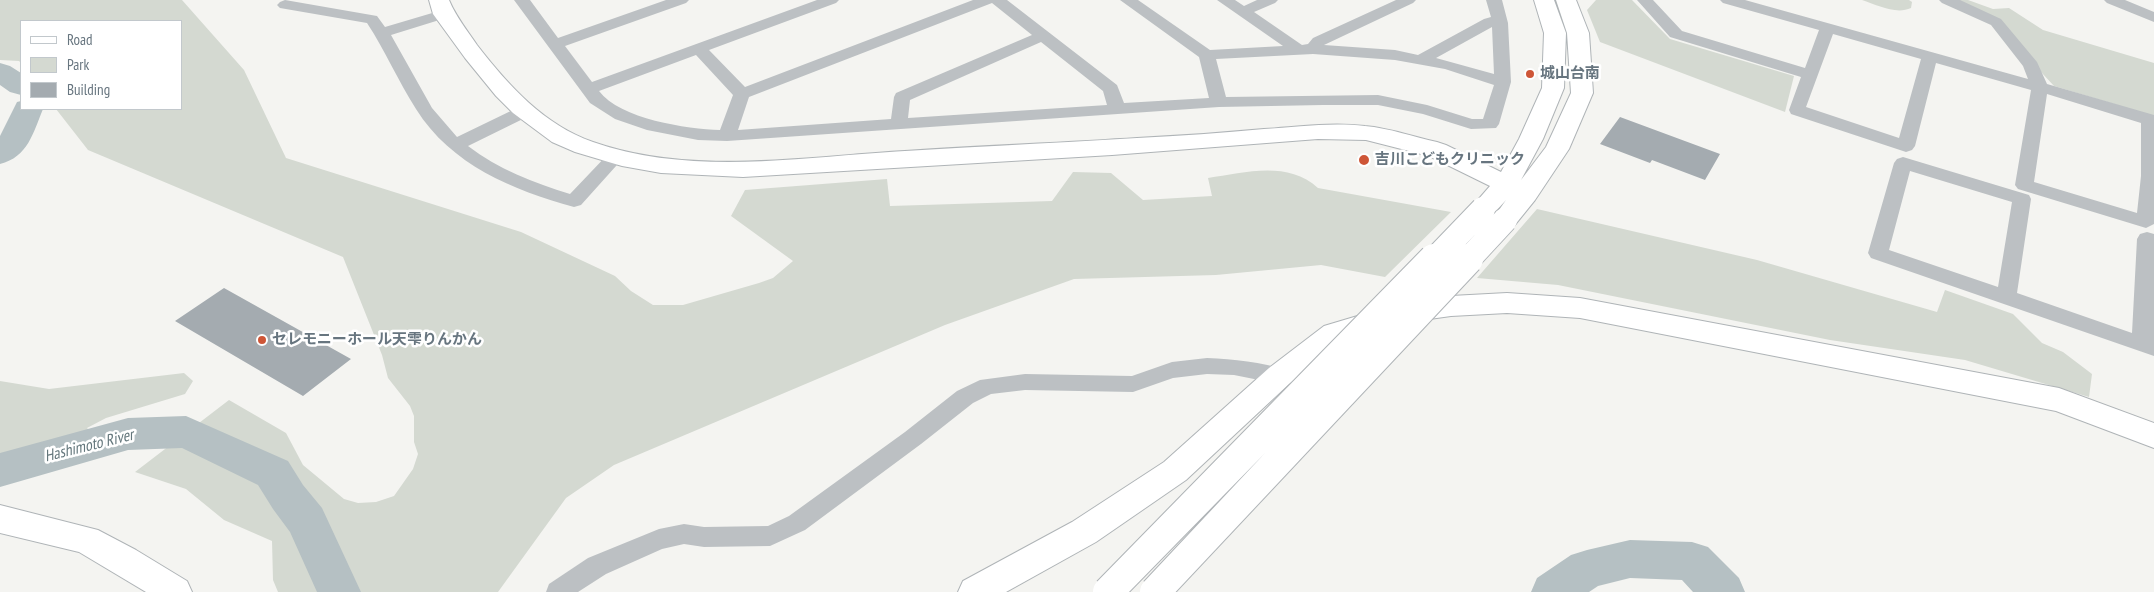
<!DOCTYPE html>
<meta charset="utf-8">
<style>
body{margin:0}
#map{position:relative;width:2154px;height:592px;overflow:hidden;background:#f4f4f1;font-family:"PT Sans Narrow",sans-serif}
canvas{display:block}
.legend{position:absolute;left:20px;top:20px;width:162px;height:90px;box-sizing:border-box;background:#fff;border:1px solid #c2c8cc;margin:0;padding:6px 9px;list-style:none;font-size:15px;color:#67757f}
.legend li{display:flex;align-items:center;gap:10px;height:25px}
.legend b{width:25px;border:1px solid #c2c8cc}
</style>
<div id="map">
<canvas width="2154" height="592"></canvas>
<ul class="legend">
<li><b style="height:6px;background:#fff"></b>Road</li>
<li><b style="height:14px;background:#d4d9d1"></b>Park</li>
<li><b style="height:14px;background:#a4abb0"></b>Building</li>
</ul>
</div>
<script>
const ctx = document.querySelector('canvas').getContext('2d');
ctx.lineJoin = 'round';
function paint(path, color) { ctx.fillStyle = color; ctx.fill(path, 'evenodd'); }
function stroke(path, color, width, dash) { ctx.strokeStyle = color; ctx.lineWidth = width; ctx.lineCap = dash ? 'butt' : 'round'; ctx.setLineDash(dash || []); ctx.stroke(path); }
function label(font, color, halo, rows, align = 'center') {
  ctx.font = font + ' "PT Sans Narrow","Noto Sans JP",sans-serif'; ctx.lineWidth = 5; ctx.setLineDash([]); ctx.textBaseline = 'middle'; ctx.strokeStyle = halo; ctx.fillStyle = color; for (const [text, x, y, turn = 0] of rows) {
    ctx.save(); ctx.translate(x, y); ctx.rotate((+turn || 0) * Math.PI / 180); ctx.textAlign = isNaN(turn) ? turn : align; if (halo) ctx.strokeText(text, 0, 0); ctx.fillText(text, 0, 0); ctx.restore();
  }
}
paint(new Path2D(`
 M0 0H182L244 70 286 158 521 232 615 276 631 291 653 305H683L759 283 773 278 793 261 731 216 745 190 887 179 890 206 1052 201 1073 172 1111 173 1143 200 1212 196 1208 178C1244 173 1287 160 1318 188L1451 212 1385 277 1321 265 1216 275 1074 279 945 325 614 465 566 498 498 592H278L273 580 272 541 224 520 186 489 135 472 229 400 286 433 303 465 344 499 358 503 376 502 394 496 413 469 418 454 414 442V416L410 406 388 378 382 355 343 257 88 150 56 109H181V21H21V63L19 61 0 60Z
 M1596 0H1632L1670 39 1794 76 1785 112 1600 42 1587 10Z
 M1862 0H1909L1912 2 1911 8C1896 15 1877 5 1862 0Z
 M1952 0H1968L1993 9 2009 8 2043 30 2154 63V116L2054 86 2029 59 2001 22Z
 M1537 209 1757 260 1937 312 1945 290 2013 314 2042 343 2063 352 2092 374 2089 397 1965 360 1830 340 1558 285 1477 278Z
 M184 373 193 381 185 394 106 418 87 428 108 451 87 459 0 483V381L49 389Z`), '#d4d9d1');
paint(new Path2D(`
 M0 63 10 66 21 73V95L10 92 0 85Z
 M21 101V109H43C33 133 28 157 0 164V136L17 102Z
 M186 416 288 461 303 485 322 508 361 592H317L290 532 273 509 258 485 182 448 128 450 0 487V453L128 418Z
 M1630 540 1692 542 1708 547 1739 578 1745 592H1693L1682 580 1630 578 1598 586 1589 592H1531L1537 578 1571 555 1587 550Z`), '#b5c0c3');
paint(new Path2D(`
 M1620 117 1720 154 1705 180 1652 160 1650 163 1600 144Z
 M224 288 351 359 303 396 175 321Z`), '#a4abb0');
const secondary = new Path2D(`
 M429 0H449C456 17 467 30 477 45 508 85 544 125 593 142 678 172 774 161 862 154 954 147 1045 144 1137 138 1180 136 1222 133 1264 129 1297 127 1331 122 1365 126 1389 128 1414 137 1437 142L1446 145 1501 172 1519 139 1542 88 1544 33 1534 0H1554L1566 33 1564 88 1543 139 1521 180 1546 147 1571 93 1567 33 1556 0H1576L1589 33 1593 93 1569 149 1535 200 1514 226 1505 229 1496 226 1492 220 1506 200C1496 211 1490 220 1474 215L1470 209 1490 186 1429 156 1366 140 1318 139 1112 155 743 177 661 173 622 166 575 152 552 142 513 113 496 96 465 58 433 14Z
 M1507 293 1580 298 2059 388 2154 423V448L2056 411 1580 318 1507 313 1451 316 1401 323 1344 340 1289 384 1186 480 1096 542 1006 592H958L963 581 1072 522 1164 462 1269 368 1324 326 1401 303 1451 296Z
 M0 505 98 530 136 550 187 581 192 592H146L79 552 0 533Z`);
stroke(secondary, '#afb4b7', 2);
paint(new Path2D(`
 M285 0 377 16 385 27 439 11H449L452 14 449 17 391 35 432 108 457 137 519 107 525 106 531 107 533 111 531 115 468 146C498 169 534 183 570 194L610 152 616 150 622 152 625 156 581 205 574 207C513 190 451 165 416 109 398 81 385 50 367 23L280 8 277 5 280 2Z
 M514 0H530L558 38 666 0H689L686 3 565 46 592 82 817 0H839L836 3 709 50 745 87 973 0H1007L1117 85 1124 103 1209 98 1199 57 1120 0H1138L1210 50 1283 46 1217 0H1235L1244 6 1257 0H1278L1275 3 1254 12 1302 45 1308 44 1313 38 1396 0H1416L1413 3 1324 45 1395 50 1418 55 1484 19 1491 17 1486 0H1502L1508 23 1511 82 1499 124 1496 128 1471 129 1423 114 1378 105H1323L1219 107 727 141 698 140 647 130 615 119 590 103ZM992 3 1032 35 896 93 894 97 891 119 738 130 749 97ZM1492 27 1494 74 1436 58ZM1041 42 1103 91 1107 105 908 118 910 100ZM1313 54 1395 60 1445 69 1494 85 1483 119H1472L1427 105 1378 95 1226 97 1216 59ZM696 55 733 95 720 130C687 129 620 119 599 91Z
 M1637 0H1653L1682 31 1805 68 1819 30 1723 3 1720 0H1745L2028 79 2023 66 1991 25 1942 3 1939 0H1960L2001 19 2037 62 2047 84 2154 115V224L2146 228 2018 189 2015 185 2031 90 1936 63 1915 146 1912 150 1906 152 1791 114 1789 110 1801 77 1670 37ZM1833 34 1921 59 1899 138 1806 107ZM2047 94 2141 123V176L2137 213 2034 182Z
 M2104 0H2125L2154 12V22L2107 3Z
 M1903 157 2029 195 2031 199 2017 293 2132 333 2137 239 2140 234 2147 232 2154 234V356L1871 258 1868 253 1894 163 1897 159ZM1910 171 2012 202 1998 287 1889 250Z
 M1207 358C1234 359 1261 362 1287 370L1290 376 1287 382 1279 384 1234 375 1207 374 1173 378 1133 392 1025 390 991 394 973 403 921 444 805 530 770 546 704 547 684 544 662 549 606 574 578 592H546L549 584 588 558 659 529 684 524 704 527 768 526 789 516 905 432 957 391 980 380 1025 374 1132 376 1172 362Z`), '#bcc0c3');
paint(secondary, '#fff');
const secondaryBridgeFar1 = new Path2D(`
 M1433 261 1483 209
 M1467 261 1505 220`);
const secondaryBridge = new Path2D(`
 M1108 592 1434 259
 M1155 592 1468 259`);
stroke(secondaryBridgeFar1, '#afb4b7', 26, []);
stroke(secondaryBridge, '#afb4b7', 32, []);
stroke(secondaryBridgeFar1, '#fff', 24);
stroke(secondaryBridge, '#fff', 30);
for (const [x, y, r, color] of [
 [1530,74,5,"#ce5637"],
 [1364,160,6,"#ce5637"],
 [262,340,5,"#ce5637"]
]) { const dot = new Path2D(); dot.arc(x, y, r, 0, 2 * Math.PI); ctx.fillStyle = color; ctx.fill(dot); stroke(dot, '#fff', 2); }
label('bold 15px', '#67757f', '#fff', [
 ["城山台南",1540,74],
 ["吉川こどもクリニック",1375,160],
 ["セレモニーホール天雫りんかん",272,340]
], 'left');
label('italic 16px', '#63767b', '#fff', [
 ["Hashimoto River",89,446,-14]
]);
</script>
